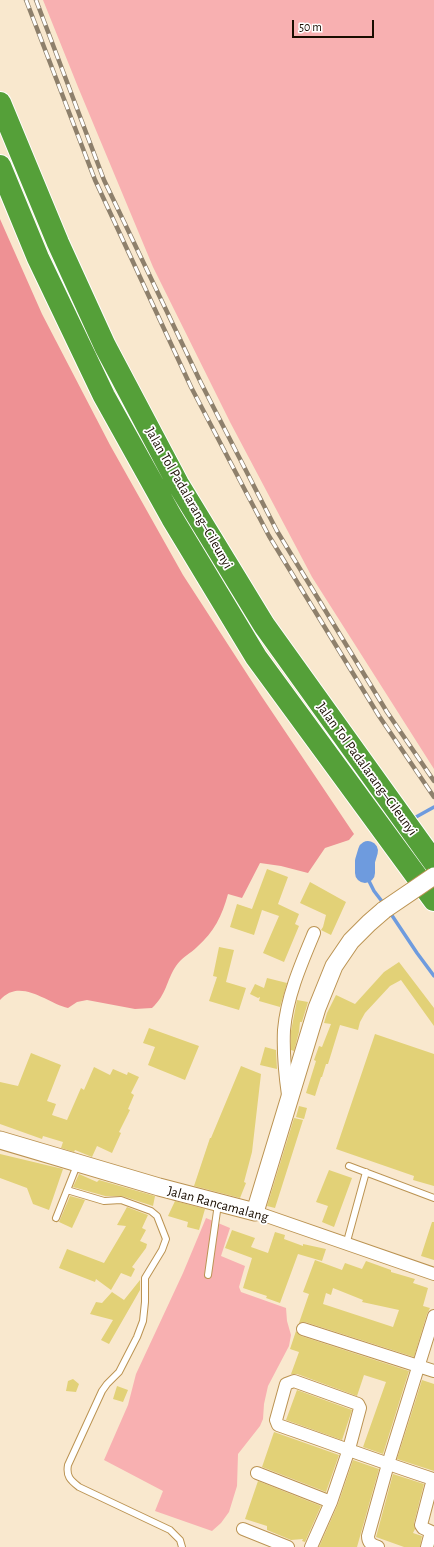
<!DOCTYPE html>
<meta charset="utf-8">
<style>
body{margin:0}
#map{position:relative;width:434px;height:1547px;overflow:hidden;background:#f9e8ce;font-family:"Alegreya Sans",sans-serif}
canvas{display:block}
.scale{position:absolute;left:292px;top:20px;width:82px;height:18px;box-sizing:border-box;border:2px solid #190d00;border-top:0;padding-left:5px;font-size:12px;line-height:14px;white-space:nowrap;color:#190d00;-webkit-text-stroke:3px #fff;paint-order:stroke}
</style>
<div id="map">
<canvas width="434" height="1547"></canvas>
<div class="scale">50 m</div>
</div>
<script>
const ctx = document.querySelector('canvas').getContext('2d');
ctx.lineJoin = 'round';
function paint(path, color) { ctx.fillStyle = color; ctx.fill(path, 'evenodd'); }
function stroke(path, color, width, dash) { ctx.strokeStyle = color; ctx.lineWidth = width; ctx.lineCap = dash ? 'butt' : 'round'; ctx.setLineDash(dash || []); ctx.stroke(path); }
function label(font, color, halo, rows, align = 'center') {
  ctx.font = font + ' "Alegreya Sans",sans-serif'; ctx.lineWidth = 3.5; ctx.setLineDash([]); ctx.textBaseline = 'middle'; ctx.strokeStyle = halo; ctx.fillStyle = color; for (const [text, x, y, turn = 0] of rows) {
    ctx.save(); ctx.translate(x, y); ctx.rotate((+turn || 0) * Math.PI / 180); ctx.textAlign = isNaN(turn) ? turn : align; if (halo) ctx.strokeText(text, 0, 0); ctx.fillText(text, 0, 0); ctx.restore();
  }
}
paint(new Path2D(`
 M43 0H434V769L312 577 230 422 153 267 78 87Z
 M206 1218 230 1228 221 1256 245 1266 239 1287 241 1292 286 1308 287 1321 291 1335 289 1346 268 1386 264 1404 263 1419 260 1426 238 1454 237 1486 229 1512 221 1523 212 1531 155 1511 163 1491 104 1460 128 1405 136 1374 183 1273Z`), '#f8b0b1');
paint(new Path2D(`
 M0 219 42 314 110 445 183 575 260 694 354 834 349 840 325 848 308 873 281 866 260 863 242 898 228 894C222 916 214 932 197 947 191 953 181 958 176 966 166 981 167 994 152 1008L135 1009 87 1000 77 1002 68 1008C47 1003 20 977 0 1000Z`), '#ee9194');
stroke(new Path2D(`
 M416 817 434 807
 M365 873 374 891 384 904
 M389 911 417 953 434 976`), '#6e9bde', 3.5);
stroke(new Path2D(`
 M365 873V861L368 851`), '#6e9bde', 20);
paint(new Path2D(`
 M267 869 288 877 278 904 299 914 295 924 299 926 284 962 263 953 279 916 262 910 254 935 230 927 237 904 252 909Z
 M310 882 346 902 331 935 321 930 323 927 326 915 300 903Z
 M219 947 234 950 226 982 246 988 239 1010 209 1001 217 977 213 976Z
 M399 962 434 1008V1026L401 980 390 986 365 1013 360 1022 358 1030 340 1025 328 1064H326L322 1077H321L315 1096 306 1093 316 1061 314 1060 319 1046 322 1047 331 1024 324 1023 327 1013 336 995 355 1004 384 972Z
 M267 978 287 983 280 1007 259 1001 260 997 258 998 250 994 255 984 264 988Z
 M297 1000 308 1002 302 1022H300L299 1032 294 1051 291 1050V1031Z
 M149 1028 199 1046 185 1080 148 1065 155 1047 143 1043Z
 M375 1034 434 1054V1186L413 1180 414 1176 336 1149Z
 M265 1047 276 1050 277 1069 260 1065Z
 M31 1053 61 1065 47 1101 56 1104 52 1115 67 1120 81 1088 84 1090 94 1067 110 1075 113 1069 127 1075 128 1072 139 1077 131 1093 134 1095 128 1109 130 1110 119 1132 121 1133 112 1153 97 1146 92 1157 75 1150 74 1152 61 1148 63 1142 43 1136 42 1139 0 1124V1082L18 1086Z
 M241 1066 261 1074 252 1152 244 1182 246 1183 240 1198 194 1186 210 1138H211Z
 M299 1106 307 1108 304 1119 296 1117Z
 M294 1118 303 1120 275 1208 267 1206Z
 M0 1154 63 1169 49 1210 33 1204 27 1188 0 1178Z
 M329 1170 352 1178 334 1227 322 1222 328 1206 316 1202Z
 M79 1174 97 1182 99 1180 155 1196 153 1206 122 1196H105L73 1187Z
 M70 1196 85 1200 72 1228 59 1222Z
 M175 1201 205 1209 199 1230 187 1227 188 1222 168 1216Z
 M127 1207 148 1215 142 1228 146 1230 140 1241 147 1244 146 1248 132 1267 135 1269 131 1277 121 1273 111 1290 96 1279 95 1282 59 1268 67 1249 104 1263 126 1226 117 1225Z
 M432 1222H434V1260L421 1256Z
 M232 1230 255 1238 251 1247 268 1253 275 1232 285 1235 284 1239 303 1246V1244L326 1249 322 1261 298 1254 280 1303 266 1298 267 1296 243 1288 252 1258 225 1248Z
 M315 1260 342 1270 345 1263 362 1269 366 1261 391 1270V1272L415 1279 413 1283 428 1288 423 1306 430 1308 427 1314 414 1357 305 1322 299 1323 309 1294 303 1292ZM333 1288 363 1300 362 1302 399 1310 393 1327 323 1304 326 1293 331 1295Z
 M140 1280V1290L109 1344 101 1340 113 1320 90 1314 96 1302 102 1303 112 1292 124 1300Z
 M296 1331 301 1336 409 1371 383 1454 363 1447 386 1382 364 1375 357 1396 297 1374H291L299 1352 290 1349Z
 M73 1379 79 1384 76 1392 66 1391 68 1381Z
 M422 1380 434 1384V1471L397 1459Z
 M117 1386 128 1390 123 1402 113 1399Z
 M297 1390 352 1410 342 1440 286 1420Z
 M274 1432 339 1455 326 1492 262 1467Z
 M353 1460 379 1469 357 1547H319L338 1504Z
 M393 1474 424 1484 414 1523 415 1529 413 1533 422 1536 420 1547H404L376 1537Z
 M258 1481 321 1506 305 1542 302 1541 303 1539 291 1540 267 1530V1526L245 1519Z`), '#e2d177');
const lane = new Path2D(`
 M349 1166 434 1198
 M67 1190 104 1201 121 1200 151 1211 157 1216 166 1239 162 1250 145 1278V1302L143 1321 137 1337 119 1372 107 1384 102 1391 68 1465C66 1476 70 1480 79 1487L170 1530 180 1540 182 1547
 M56 1218 77 1165
 M346 1245 366 1172
 M208 1275 218 1204`);
const street = new Path2D(`
 M288 1095C285 1074 283 1052 284 1030 287 996 301 964 314 933
 M255 1212 434 1274
 M303 1329 434 1371
 M257 1473 331 1502
 M243 1529 288 1547
 M311 1547 331 1502 349 1449 360 1408 358 1404 294 1381 286 1384 276 1420 278 1425C330 1443 381 1462 433 1479L421 1525 423 1528 434 1533
 M378 1547C372 1545 368 1543 368 1536L388 1464 434 1316
 M427 1547 431 1532`);
const secondary = new Path2D(`
 M0 1140 159 1187 255 1212 317 1008 334 966 351 941 369 923 384 910`);
const highway = new Path2D(`
 M0 103 58 243 105 346 178 484 264 625 434 862
 M0 166 38 258 104 396 172 518 256 657 434 900`);
stroke(lane, '#bb9352', 8);
stroke(street, '#bb9352', 14);
stroke(secondary, '#bb9352', 19);
stroke(highway, '#fff', 24);
stroke(lane, '#fff', 6);
stroke(street, '#fff', 12);
stroke(secondary, '#fff', 17);
stroke(highway, '#55a039', 22);
const rail = new Path2D(`
 M26 0 95 180 191 387 269 536 379 716 434 797
 M36 0 104 180 201 383 277 531 387 712 434 781`);
stroke(rail, '#8e806c', 4.5);
stroke(rail, '#fff', 3, [9]);
const secondaryBridge = new Path2D(`
 M384 910 434 876`);
stroke(secondaryBridge, '#bb9352', 19, []);
stroke(secondaryBridge, '#fff', 17);
label('14px', '#190d00', '#fff', [
 ["Jalan Tol Padalarang–Cileunyi",189,498,60],
 ["Jalan Tol Padalarang–Cileunyi",367,769,54],
 ["Jalan Rancamalang",218,1204,15]
]);
</script>
